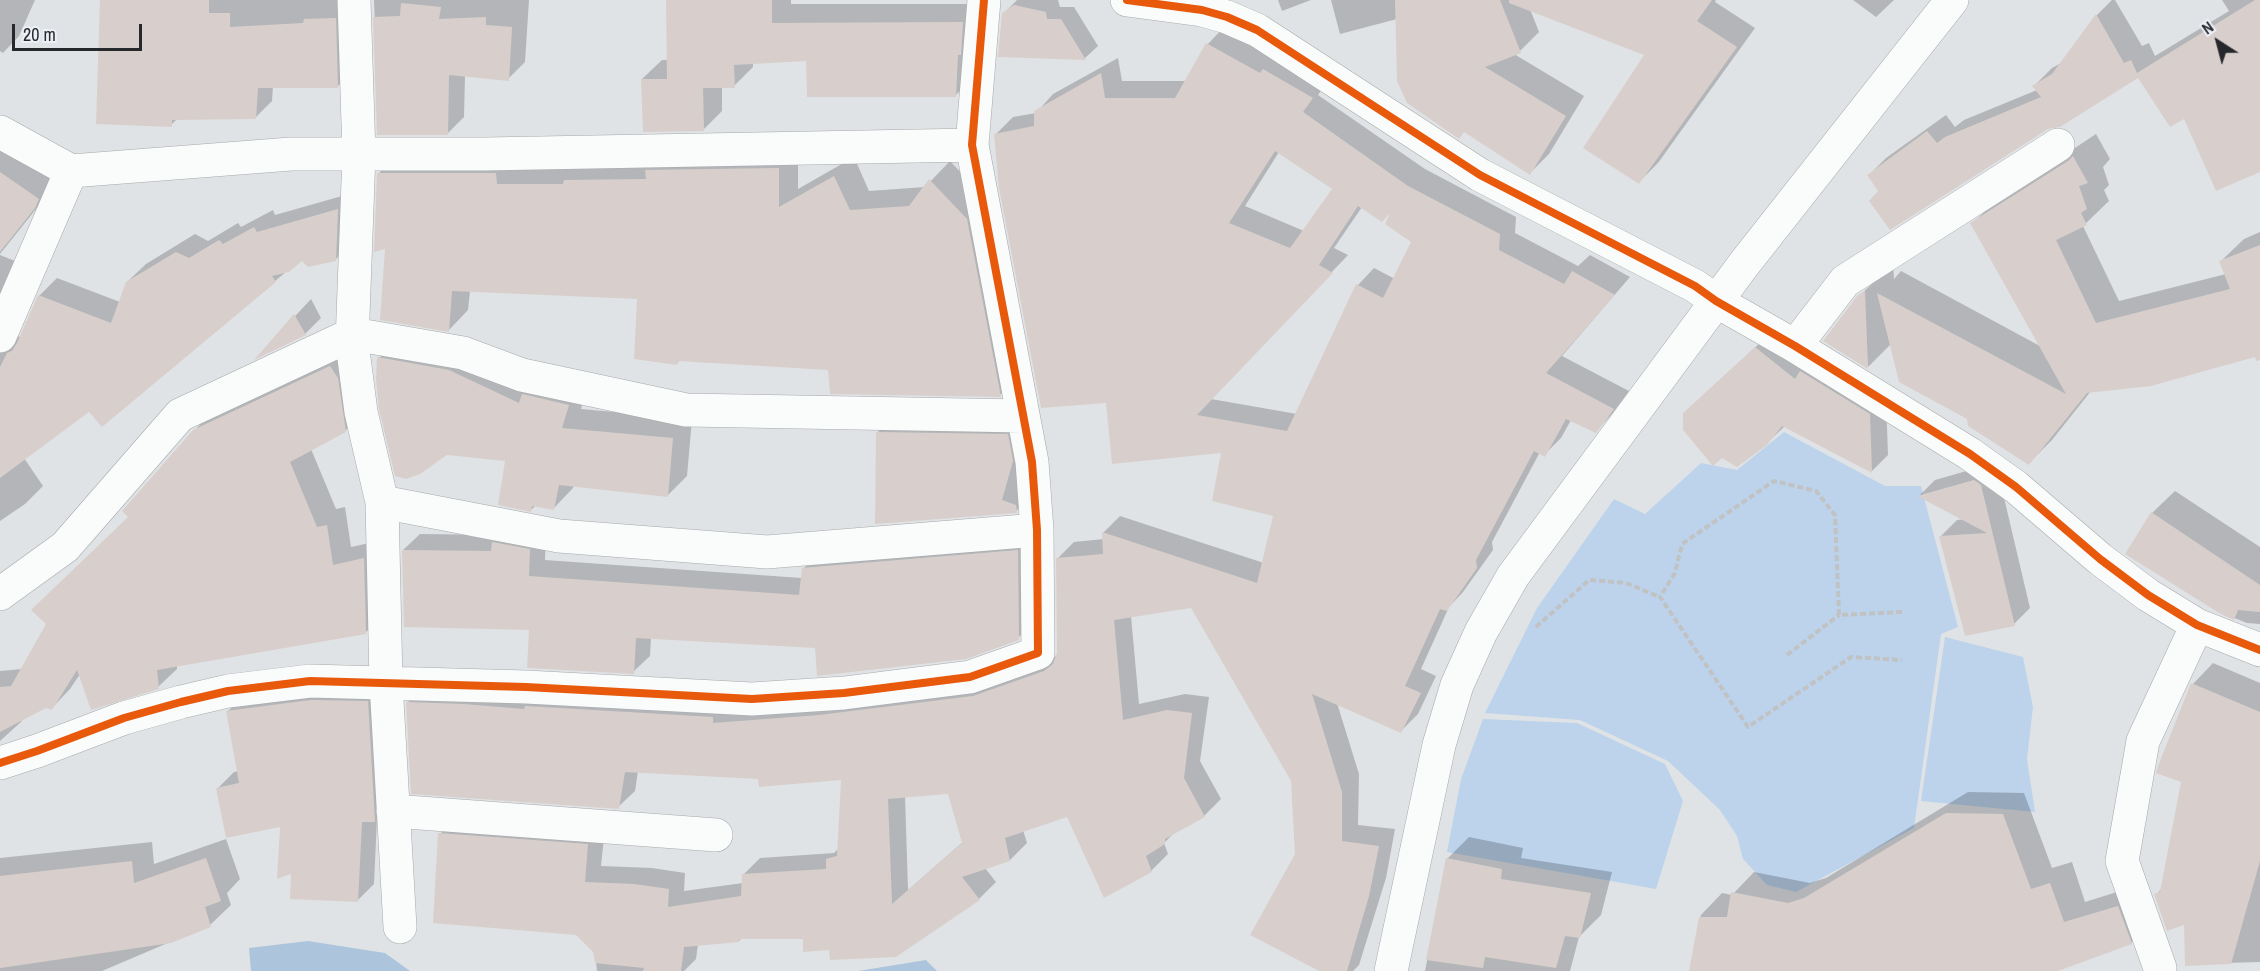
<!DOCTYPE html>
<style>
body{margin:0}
#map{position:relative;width:2260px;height:971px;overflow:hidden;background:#e0e3e6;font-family:"Archivo Narrow",sans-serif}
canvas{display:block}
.north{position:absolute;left:2188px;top:12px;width:60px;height:60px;-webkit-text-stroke:4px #ebf0f6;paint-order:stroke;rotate:324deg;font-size:16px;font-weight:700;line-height:24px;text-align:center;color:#26282b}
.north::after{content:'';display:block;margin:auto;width:21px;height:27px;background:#26282b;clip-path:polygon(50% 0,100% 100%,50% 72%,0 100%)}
.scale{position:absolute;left:12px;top:24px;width:130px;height:27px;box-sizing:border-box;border:3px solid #26282b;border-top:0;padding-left:8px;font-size:18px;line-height:21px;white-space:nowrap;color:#26282b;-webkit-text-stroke:4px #ebf0f6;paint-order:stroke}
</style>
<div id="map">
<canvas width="2260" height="971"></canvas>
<div class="north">N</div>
<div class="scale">20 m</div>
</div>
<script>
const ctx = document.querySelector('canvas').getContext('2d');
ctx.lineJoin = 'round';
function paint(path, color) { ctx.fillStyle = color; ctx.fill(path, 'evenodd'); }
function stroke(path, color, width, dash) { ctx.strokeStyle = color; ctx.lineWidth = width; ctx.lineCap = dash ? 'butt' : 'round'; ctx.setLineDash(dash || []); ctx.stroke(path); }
paint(new Path2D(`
 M1784 432 1885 486H1921L1958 627 1941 634 1914 828 1796 892 1767 885 1743 859 1737 836 1720 810 1668 761 1580 720 1485 713 1537 608 1614 499 1645 514 1701 463 1737 470Z
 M1945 637 2023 657 2033 707 2027 759 2035 812 1921 801Z
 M1483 719 1577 723 1665 764 1683 801 1656 889 1447 852 1461 779Z`), '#bcd3eb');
paint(new Path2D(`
 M308 941 385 953 410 971H251L249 948Z
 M926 960 937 971H858Z`), '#acc4dc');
paint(new Path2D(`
 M0 0H35L19 36 3 53 0 51Z
 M102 0H352L354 70 337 87 273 86 272 101 255 118H178L171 125Z
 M374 0H529L525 62 508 79 465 75 464 117 447 134H379Z
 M668 0H791V4H982L974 77 955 96 808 60 753 63V67L734 86H722V111L703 130 642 79 662 60H668Z
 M1017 0H1058L1060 7H1074L1098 46 1085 58 1000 55 1003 14Z
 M1278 0H1311L1282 11Z
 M1331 0H1716L1715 2 1755 28 1658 163 1639 182 1647 54 1530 9 1539 32 1520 51 1514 54 1584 96 1549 154 1530 173 1397 19 1340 34Z
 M1853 0H1894L1876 17Z
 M2112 0H2115L2142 46 2149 43 2155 56 2229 11 2222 0H2260V171L2185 117 2139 76 2047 128 1880 191 1869 175 1886 158 1946 115 1955 127 1964 120 2037 90 2034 86 2052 68 2063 62 2097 15Z
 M1224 27 1328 81 1318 95 1425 169 1516 217 1515 233 1578 266 1590 255 1630 277 1562 356 1629 391 1612 414 1596 431 1571 420 1561 438 1544 455 1540 452 1492 542 1493 550 1463 592 1449 607 1421 669 1436 676 1418 714 1401 731 1337 703 1359 774 1358 825 1395 829 1386 878 1359 965 1353 971H1322L1296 854 1292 781 1191 606 1131 616 1139 704 1185 694 1209 697 1200 761 1221 799 1204 816 1174 833 1164 843 1168 854 1151 871 1068 815 1023 830 1027 843 1010 860 985 868 996 882 979 899 895 956 831 948 804 937 742 938 739 941 698 944 696 959 684 971H597L595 951 577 933 440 834 457 817 605 828 601 866 652 868 685 873 684 891 743 883V875L760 858 834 853 839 848 843 778 638 771 635 791 618 807 407 703 424 686 481 688 994 678 1057 656V559L1074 542 1104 539 1103 533 1120 516 1264 563 1275 515 1223 451 1107 401 996 134 1013 117 1036 113 1053 94 1118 58 1122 81H1186L1208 44ZM1279 152 1334 188 1304 231 1245 206ZM1362 207 1394 208 1413 241 1395 279 1374 268 1358 285 1297 414 1211 399 1348 255 1334 248ZM949 793 964 841 908 890 905 796Z
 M2096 134 2110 159 2103 167 2109 185 2104 190 2109 201 2083 226 2119 301 2226 274 2221 261 2244 239 2260 232V354L2091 391 2052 440 2029 463 1969 418 1891 344 1868 367 1859 296 1893 264 1894 279 1901 271 2040 346 1972 224 1995 201Z
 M0 142 56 180 52 189 0 254Z
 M798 149V189L854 157 869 191 925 187 950 161 986 199 1020 376 1000 395 830 369 680 360 677 363 639 297 470 291 468 310 449 330 387 247 379 173 398 154Z
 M356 192 354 241 336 259H302L275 281 89 410 24 458 43 486 25 504 0 521V322L10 335 21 337 39 296 57 278 120 302 127 282 146 264 195 234 208 241 238 223 241 227 273 210 275 215Z
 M0 255 20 263 0 311Z
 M311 299 321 318 305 334 259 355Z
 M1772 332 1886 398 1888 455 1872 471 1785 426 1766 444 1684 413Z
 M398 338 588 385 581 409 692 419 687 476 667 496 574 485 573 488 554 508 536 505 531 510 506 460 379 358Z
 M349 348 364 412 345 431 311 449 336 509 345 507 351 547 383 540 384 614 365 633 177 665V669L158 687 80 674 70 689 52 708 46 707 22 719V721L0 741V671L22 669 194 431 213 411Z
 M900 409 1031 412 1040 488 1016 511 877 433Z
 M1991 464 1997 468 2030 608 2014 624 1941 536 1957 520 1964 519 1919 496 1935 480Z
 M2175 491 2260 547V624L2247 623 2219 612 2152 513Z
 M546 533 545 560 802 578 803 569 820 552 1034 535 1035 622 1018 638 816 647 651 637 650 656 633 672 531 629 403 550 420 534 502 535Z
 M2213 663 2260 683V962L2187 964 2185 923 2156 895 2163 887 2183 781 2193 684Z
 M384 685 391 804 377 818 374 884 357 901 292 872 282 825 218 788 234 772 239 771 228 711 244 695Z
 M1968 792 2024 793 2052 868 2072 862 2085 902 2139 885 2152 922 2131 943 2050 971H1691L1701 915 1722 893 1732 895 1754 872 1810 883 1826 878Z
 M1469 837 1523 848 1521 858 1612 872 1601 915 1579 937 1570 971H1425L1447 859Z
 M226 839 240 879 227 893 231 905 210 925 102 971H0V858L152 842 154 864Z`), '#0003');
paint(new Path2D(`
 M100 0H209V13H230V27L303 23 304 19 336 18 338 88H258L256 119 172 120V127L96 124Z
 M666 0H772V23L963 22 961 55H958L956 97H807L806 61 734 65 735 88H703L704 131 643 132 641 79H667Z
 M1395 0H1500L1521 53 1485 67 1566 116 1530 175 1464 132 1459 139 1407 103 1397 81Z
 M1509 0H1712L1697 21 1737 47 1639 184 1583 148 1644 55 1509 3Z
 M2255 0H2260V172L2216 191 2184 119 2170 127 2138 78 2060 127 2048 129 1890 230 1869 201 1878 191 1867 175 1927 131 1937 143 1945 137 2041 97 2032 86 2052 74 2096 14 2124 63 2131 60 2137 73Z
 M401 3 441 7 439 19 486 17V25L512 27 509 81 449 75 448 135H377L373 17 400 16Z
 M1014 5 1046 12 1047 19H1061L1086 60 998 57 1002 13Z
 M1206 43 1260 73 1263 69 1313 98 1303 112 1408 186 1500 234 1499 250 1564 284 1572 271 1615 295 1546 373 1614 409 1596 433 1566 419 1545 457 1534 451 1476 560 1477 568 1447 611 1440 609 1405 686 1421 693 1401 733 1312 694 1342 792V841L1379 846 1369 896 1347 971H1319L1250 935 1295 854 1291 781 1191 608 1114 620 1123 720 1167 710 1192 713 1184 778 1205 817 1165 839V844L1146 856 1152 872 1104 898 1067 817 1005 838 1010 861 962 877 980 900 896 957 830 960 829 950 803 952V939H740L739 942 684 947 681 971H643L644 968 595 963 593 952 576 935 433 923 438 833 588 844 585 882 634 884 669 889 668 907 741 896 742 874 826 869V859L837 856 841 780 759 787 758 779 625 772 619 809 411 794 406 702 463 704 524 709 525 706 713 717V723L819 715 973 696 1044 671 1053 664 1057 653 1056 558 1103 554 1102 532 1257 583 1273 516 1212 501 1221 453 1112 464 1106 403 1041 408 999 188 994 134 1034 126V111L1101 73 1105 98H1175ZM1275 151 1332 189 1290 248 1229 223ZM1358 206 1382 222 1390 213 1385 224 1411 242 1383 298 1356 284 1287 431 1197 415 1333 273 1319 265ZM948 794 962 843 892 904 888 799Z
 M2073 156 2088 183 2079 186 2087 209 2081 213 2087 225 2056 240 2096 323 2230 289 2219 261 2260 245V360L2256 361 2255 357 2151 386 2087 393 2029 465 1968 426 1967 419 1899 382 1877 293 2066 394 1970 223 2068 161Z
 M779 168V207L834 176 850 210 909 206 929 179 967 219 1001 397 830 394 828 370 678 361 677 365 634 359 637 299 452 291 449 332 380 320 385 249 374 252 377 173H496L497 184H563L564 180 646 179 645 170Z
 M0 172 39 199 35 208 0 252Z
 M338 209 336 261 308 267 302 261 289 272 272 276 276 282 102 427 89 412 0 478V367L7 353 12 351 17 343 38 295 111 323 126 282 176 252 189 258 219 240 223 244 254 227 257 232Z
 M1865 291 1868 369 1823 341 1858 295Z
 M294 314 306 335 254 360Z
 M1755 347 1795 379 1800 371 1870 414 1872 473 1782 426 1767 445 1737 467 1722 458 1713 466 1683 430V413Z
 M377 357 449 370 519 403 522 394 569 405 562 428 673 438 668 497 559 485 554 510 532 506 531 512 498 505 505 461 447 455 420 474 406 479 395 476 379 409 376 379Z
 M330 366 338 378 346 432 290 462 317 527 327 525 333 565 364 558 366 634 157 670 159 689 91 710 77 670 52 710 46 708 0 732V687L11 686 46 624 31 610 128 517 122 511 193 430Z
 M876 432 1008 434 1013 461 1002 500 1016 505 1017 513 875 524Z
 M1974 480 1981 485 2015 626 1965 636 1939 536 1987 533 1917 496Z
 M2151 512 2260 585V612L2238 610 2234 620 2219 613 2125 554Z
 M492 542 530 549 529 576 799 595 802 568 1018 550 1019 640 966 659 817 676 815 648 636 638 634 674 527 668 529 630 404 627 402 550 491 551Z
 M2191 683 2260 712V861L2231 964 2185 966 2184 925 2167 931 2154 894 2160 892 2181 782 2156 773 2158 766Z
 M311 700 368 701 375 822H362L358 902 290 899 291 874 277 879 280 827 226 838 216 788 239 783 226 711Z
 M1946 813 2003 814 2031 889 2050 883 2064 922 2118 906 2132 944 2058 971H1689L1699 917H1727L1731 892 1788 903 1804 898Z
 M206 858 221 901 205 907 211 927 171 943 0 968V876L132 861 134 883Z
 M1446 858 1502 869 1501 879 1591 893 1580 938 1565 936 1556 968 1485 957 1483 968 1426 960Z`), '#d8cfcc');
const minor = new Path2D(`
 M354 0 359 154 352 343 361 412 382 502 386 683 400 927
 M1127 0 1202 10 1227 17 1257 30 1480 175 1695 286 1716 301 1795 346 1970 454 2016 487 2100 559 2148 595 2197 625 2260 650
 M0 132 71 171 291 154H485L972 145
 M0 336 71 171
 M1795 346 1845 281 2058 145
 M382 502 559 536 767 552 1037 530
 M0 594 65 547 180 415 353 334 463 353 522 375 686 410 1023 416
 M0 763 37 751 124 718 181 702 228 691 310 681 526 687 752 699 844 693 970 677 1038 653 1037 530 1032 462 972 145 984 0
 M393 811 716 835
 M2160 968 2122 861 2143 741 2197 625`);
const tertiary = new Path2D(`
 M1391 971 1439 745 1457 685 1481 632 1513 576 1744 264 1952 0`);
stroke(minor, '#a6a8aa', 34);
stroke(tertiary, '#a6a8aa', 34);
stroke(new Path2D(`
 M1902 612 1839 615 1835 515 1816 491 1774 481 1682 544 1675 573 1660 597 1748 727 1851 657 1902 660
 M1536 627 1589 580 1626 583 1660 597
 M1787 655 1839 615`), '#c0c2c3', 4, [6, 3]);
stroke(minor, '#fafbfb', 33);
stroke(tertiary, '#fafbfb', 33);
stroke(new Path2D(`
 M1127 0 1202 10 1227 17 1257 30 1480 175 1695 286 1716 301 1795 346 1970 454 2016 487 2100 559 2148 595 2197 625 2260 650
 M0 763 37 751 124 718 181 702 228 691 310 681 526 687 752 699 844 693 970 677 1038 653 1037 530 1032 462 972 145 984 0`), '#e8590c', 8);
</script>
